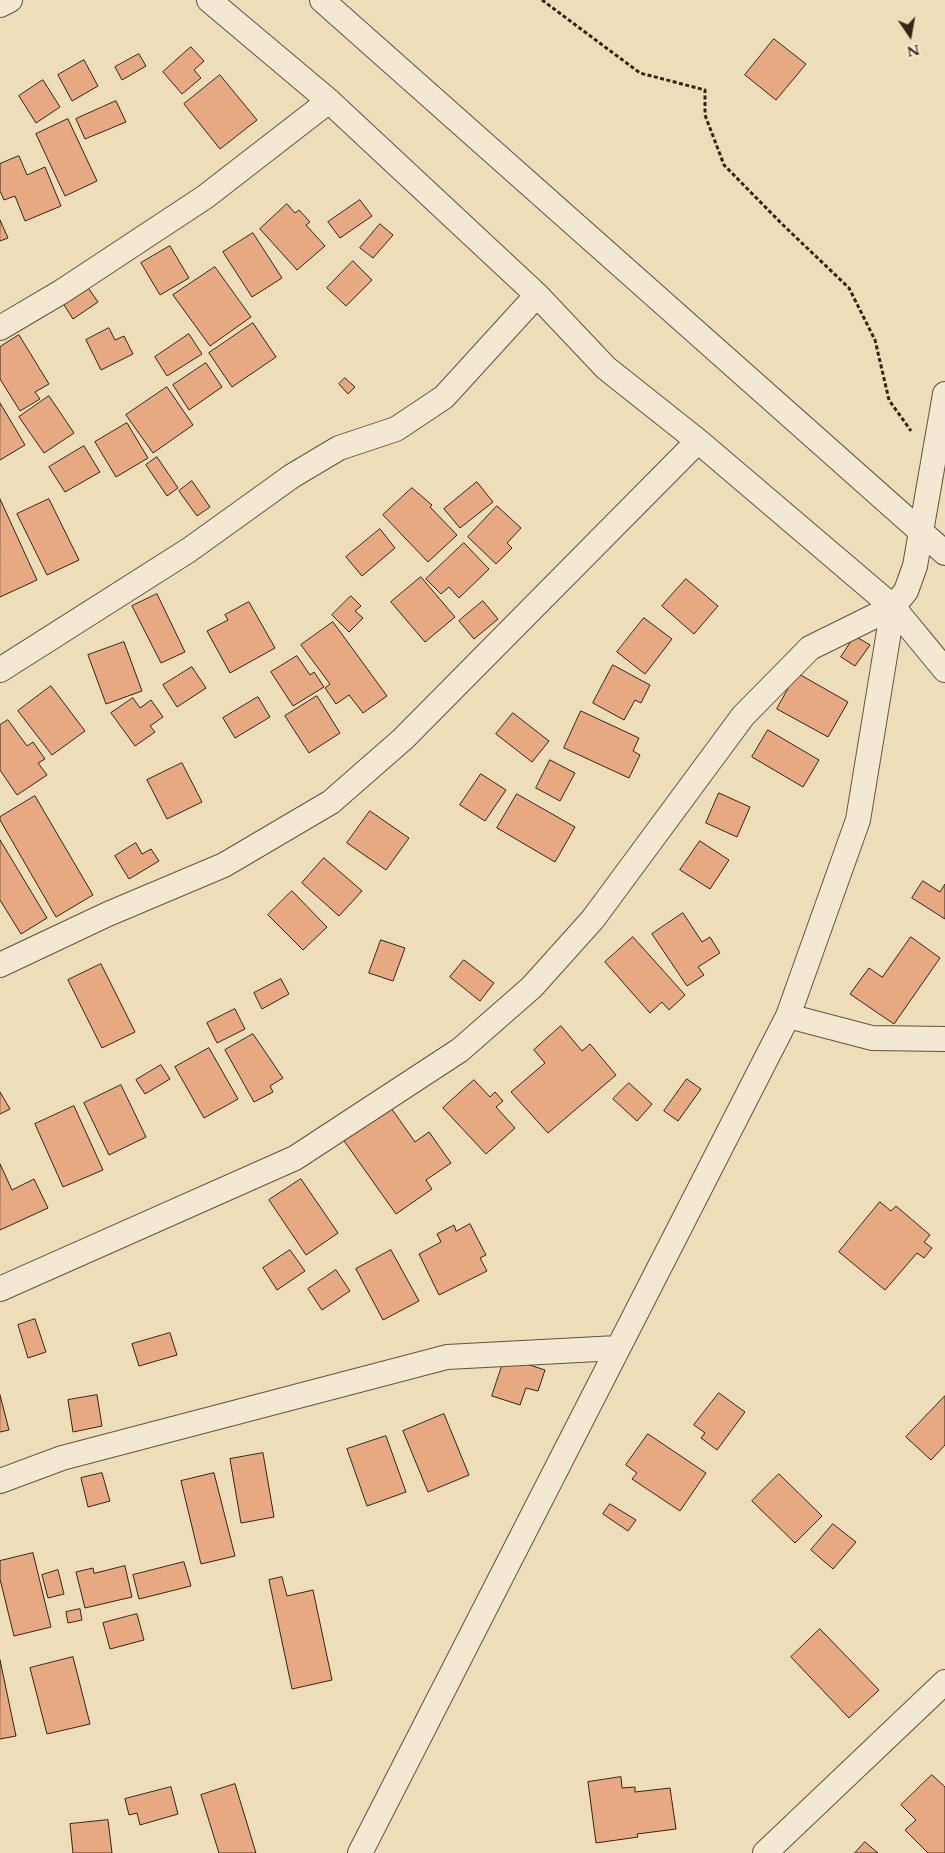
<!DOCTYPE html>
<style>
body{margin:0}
#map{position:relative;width:945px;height:1853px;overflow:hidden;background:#edddb9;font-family:Cardo,serif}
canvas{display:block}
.north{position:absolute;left:885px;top:10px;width:50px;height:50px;-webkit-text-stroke:4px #f3e9d2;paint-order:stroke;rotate:168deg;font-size:14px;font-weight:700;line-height:20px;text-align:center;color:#362417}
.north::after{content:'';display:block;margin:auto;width:18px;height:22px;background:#362417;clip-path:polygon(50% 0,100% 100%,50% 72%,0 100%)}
</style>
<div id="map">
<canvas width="945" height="1853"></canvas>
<div class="north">N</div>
</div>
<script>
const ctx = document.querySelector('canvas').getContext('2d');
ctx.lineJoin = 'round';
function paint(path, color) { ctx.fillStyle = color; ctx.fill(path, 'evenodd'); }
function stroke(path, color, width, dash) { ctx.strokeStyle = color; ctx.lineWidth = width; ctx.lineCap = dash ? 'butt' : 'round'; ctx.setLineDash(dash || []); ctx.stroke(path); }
const building = new Path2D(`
 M774 39 806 64 776 100 745 75Z
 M191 47 204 61 194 70 201 78 182 94 163 72Z
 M139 54 146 66 122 80 115 67Z
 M84 60 98 86 72 101 58 75Z
 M220 75 257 120 220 149 184 104Z
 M43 80 60 107 36 123 19 96Z
 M116 101 126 122 85 139 76 119Z
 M68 119 97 181 65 196 36 134Z
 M19 156 27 175 45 167 61 206 25 221 15 196 4 200 0 191V164Z
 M360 200 372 216 340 238 328 222Z
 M287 204 295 213 299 210 310 222 306 225 325 246 297 270 260 229Z
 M0 220 8 238 0 241Z
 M380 224 393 235 373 258 360 248Z
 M253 233 282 278 252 297 223 252Z
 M170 246 189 278 160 295 141 263Z
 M353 261 372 280 346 306 327 288Z
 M215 267 251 317 210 346 173 295Z
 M89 289 98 302 73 319 64 305Z
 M253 323 276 357 232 387 209 353Z
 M109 328 115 340 124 336 133 354 101 370 86 340Z
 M189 334 202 354 167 376 155 357Z
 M19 335 49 384 35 392 40 399 20 411 0 379V347Z
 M206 363 222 387 189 410 173 385Z
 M345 378 355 387 348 394 339 384Z
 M167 387 193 425 153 453 126 415Z
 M49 396 74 433 44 453 19 417Z
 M0 403 25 445 0 460Z
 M127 423 148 458 116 477 95 442Z
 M84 446 100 472 65 492 49 467Z
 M157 457 178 488 167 496 146 465Z
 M192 481 210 507 197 516 179 491Z
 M477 482 493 502 460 528 444 509Z
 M412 488 432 505 430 507 457 535 428 562 383 515Z
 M0 499 37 580 0 597Z
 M49 499 79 560 47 575 17 514Z
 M497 506 521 528 507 543 512 548 496 564 468 537Z
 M380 529 395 548 362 576 346 557Z
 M464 543 489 569 459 598 449 587 441 594 426 579Z
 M421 577 455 617 425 642 391 602Z
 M686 579 718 606 694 634 662 606Z
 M157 594 185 652 161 663 132 606Z
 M351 596 361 606 355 611 363 618 349 632 332 615Z
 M483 601 498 619 474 639 459 621Z
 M249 602 275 648 230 673 207 631 228 620 225 615Z
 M644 618 672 639 645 674 617 652Z
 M333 622 387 696 363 713 349 695 336 704 325 688 330 684 301 645Z
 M855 636 870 645 855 666 841 657Z
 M124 642 142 691 106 704 88 655Z
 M297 656 310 675 314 672 324 687 293 706 271 672Z
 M613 665 650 685 641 703 635 700 624 720 593 703Z
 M192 667 206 688 177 707 163 685Z
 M797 673 848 702 828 737 777 709Z
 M51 686 85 731 52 755 18 711Z
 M317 696 340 733 309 753 285 716Z
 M258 697 270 717 235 738 223 718Z
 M133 698 140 708 151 700 163 717 150 726 155 732 135 746 111 713Z
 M581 711 639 738 633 751 640 755 629 778 564 748Z
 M513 713 549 741 532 762 496 734Z
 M8 720 27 746 33 742 45 759 38 763 47 775 17 795 0 770V725Z
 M768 730 819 760 803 787 752 757Z
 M550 760 575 773 560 801 536 788Z
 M182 763 202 802 167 819 147 780Z
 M481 774 506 790 485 821 460 805Z
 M719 793 750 807 737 837 706 823Z
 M517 794 575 827 555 862 497 828Z
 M35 796 93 895 56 917 0 820V817Z
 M370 811 409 838 386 870 347 843Z
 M0 840 47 918 21 934 0 900Z
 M700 841 729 860 710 889 680 870Z
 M136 843 142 854 151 849 159 861 129 879 115 856Z
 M324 858 362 891 339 916 302 883Z
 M923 881 940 892 945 884V919L912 898Z
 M292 891 327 927 303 950 268 915Z
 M683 913 702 942 710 937 720 953 698 967 704 975 687 986 652 934Z
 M633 937 685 995 669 1010 662 1002 650 1013 605 962Z
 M911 937 940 958 894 1024 850 994 869 968 882 977Z
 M381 940 405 948 393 981 369 973Z
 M464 960 494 983 480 1001 450 977Z
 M101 964 135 1032 102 1048 68 980Z
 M281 979 289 994 262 1009 254 993Z
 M235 1009 245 1029 217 1043 207 1023Z
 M561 1026 582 1051 590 1044 616 1075 548 1133 511 1092 545 1063 534 1050Z
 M253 1034 283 1078 270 1086 273 1092 254 1102 225 1050Z
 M209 1048 238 1099 204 1118 175 1067Z
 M161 1065 170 1079 145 1094 136 1080Z
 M687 1079 701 1089 678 1121 664 1111Z
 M474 1080 490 1097 495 1092 503 1101 496 1107 515 1128 486 1154 443 1108Z
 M629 1083 652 1104 637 1121 613 1099Z
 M121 1085 146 1137 109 1155 84 1103Z
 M0 1092 10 1109 0 1114Z
 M389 1105 415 1142 429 1132 451 1163 426 1180 432 1189 396 1214 342 1138Z
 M74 1106 103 1170 63 1187 35 1124Z
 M0 1164 12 1190 34 1179 48 1208 0 1230Z
 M301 1179 338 1233 306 1255 269 1200Z
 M880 1202 891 1211 896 1206 930 1235 924 1242 932 1248 924 1258 917 1253 885 1290 839 1252Z
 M470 1224 486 1255 480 1258 487 1271 439 1295 419 1254 441 1242 437 1234 454 1225 456 1231Z
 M290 1250 305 1271 277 1290 263 1268Z
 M391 1250 419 1301 383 1320 356 1269Z
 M336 1270 350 1291 322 1310 308 1289Z
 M35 1319 46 1352 28 1358 18 1325Z
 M170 1333 177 1355 139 1366 132 1344Z
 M505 1357 545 1370 538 1391 526 1388 520 1405 492 1396Z
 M719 1393 745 1412 717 1450 701 1438 705 1433 694 1425Z
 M0 1395 9 1430 0 1432Z
 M97 1395 102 1426 73 1432 68 1400Z
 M945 1396V1445L931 1460 906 1437Z
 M444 1414 469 1475 428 1492 403 1431Z
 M648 1434 706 1473 680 1511 632 1479 637 1473 626 1465Z
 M386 1436 406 1492 367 1506 347 1449Z
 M263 1453 274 1517 241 1523 230 1459Z
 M102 1473 110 1501 88 1507 81 1478Z
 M214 1473 235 1556 201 1564 181 1481Z
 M779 1474 822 1516 795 1543 752 1501Z
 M610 1504 636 1520 628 1531 603 1514Z
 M833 1524 856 1542 833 1569 811 1550Z
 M33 1553 51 1627 14 1636 0 1579V1561Z
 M184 1562 191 1586 139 1599 133 1575Z
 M125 1566 132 1597 85 1608 76 1572 93 1568 94 1573Z
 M58 1570 64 1594 48 1598 42 1575Z
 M282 1577 287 1596 313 1590 332 1680 292 1689 269 1580Z
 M80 1609 82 1620 68 1623 66 1612Z
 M137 1614 144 1640 110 1649 103 1623Z
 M820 1629 879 1690 849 1718 791 1657Z
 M73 1657 90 1724 47 1734 30 1668Z
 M0 1660 16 1736 0 1739Z
 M932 1775 945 1787V1853H928L905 1830 916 1820 901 1805Z
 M621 1777 622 1788 635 1787V1792L670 1788 676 1829 637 1834 638 1837 596 1843 588 1782Z
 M235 1784 256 1853H219L201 1795Z
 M171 1787 178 1814 140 1825 137 1813 129 1815 125 1799Z
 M108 1820 112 1853H73L70 1824Z
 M865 1842 878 1853H855Z`);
paint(building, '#e6a982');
stroke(building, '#362417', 1);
const minor = new Path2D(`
 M209 0 329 101 537 295 606 368 698 441 893 607 945 670
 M322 0 945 553
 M0 5 10 0
 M0 328 61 292 205 197 329 101
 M0 670 189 550 292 476 339 448 396 429 444 397 537 295
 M0 965 108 914 224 865 331 802 403 739 698 441
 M788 1016 872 1038 945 1039
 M0 1289 295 1158 460 1050 532 987 593 919 743 716 810 648 893 607
 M0 1481 62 1458 447 1357 617 1348
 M360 1853 788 1016 858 820 893 607 906 591 915 566 945 394
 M765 1853 945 1682`);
stroke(minor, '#645240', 26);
stroke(new Path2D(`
 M542 0 640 73 705 90V115L724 165 782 224 849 288 875 340 889 400 911 431`), '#362417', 3, [4, 2.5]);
stroke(minor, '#f3e9d2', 24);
</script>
